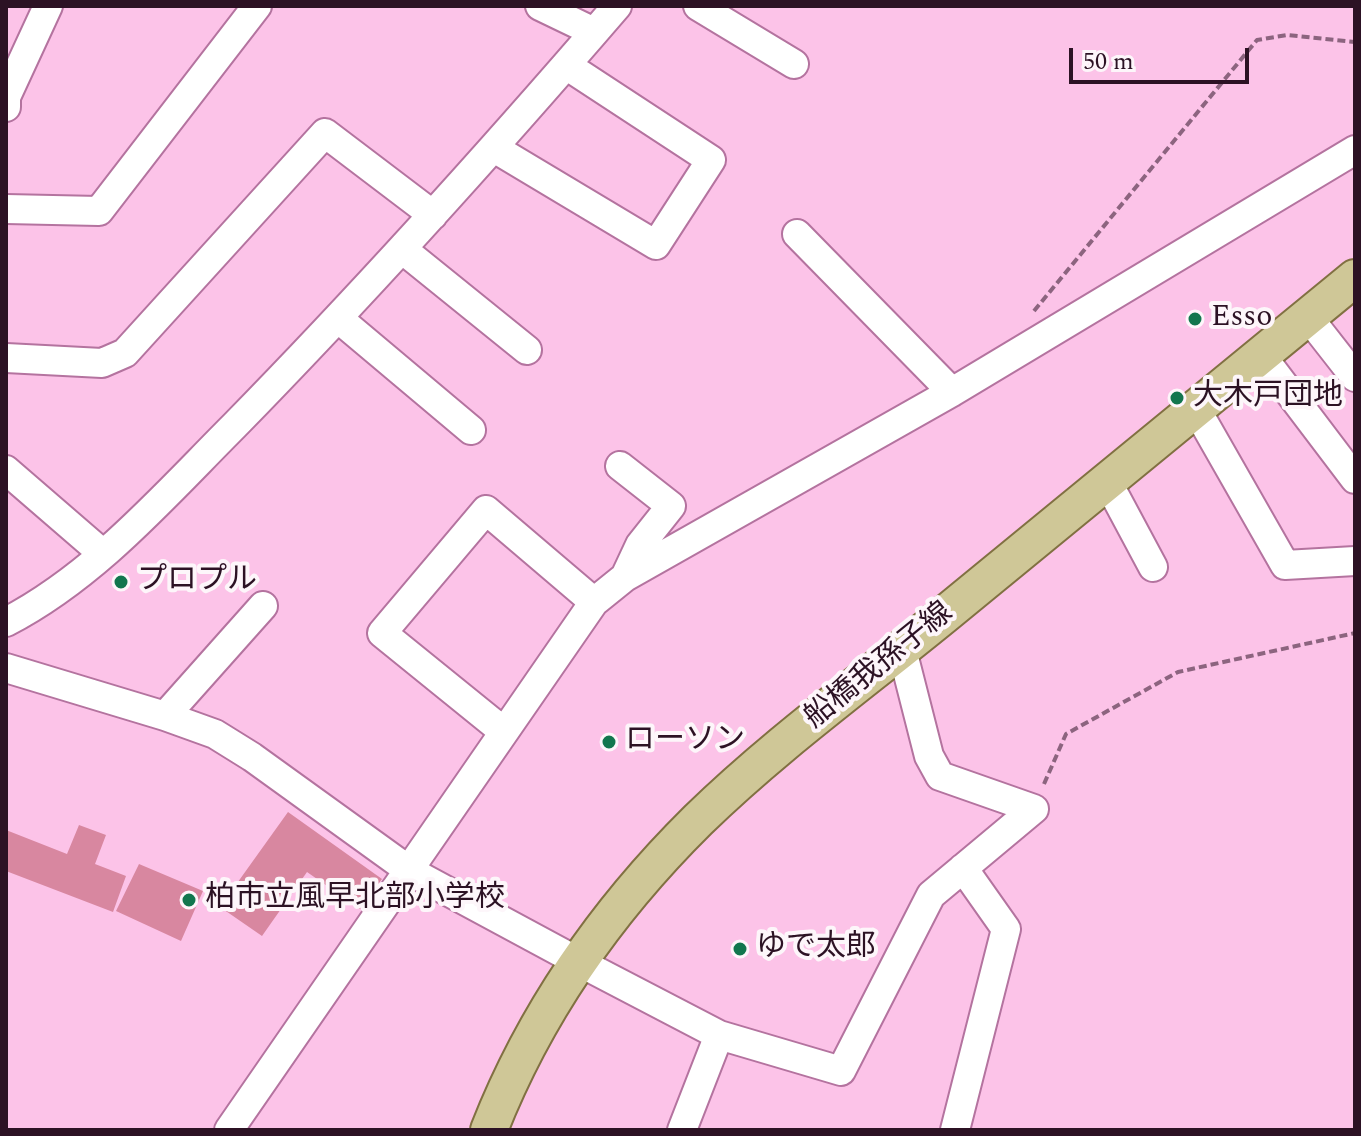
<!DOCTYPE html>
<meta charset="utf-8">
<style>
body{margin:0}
#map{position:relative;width:1361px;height:1136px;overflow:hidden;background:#fcc3e8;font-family:Spectral,serif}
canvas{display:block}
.frame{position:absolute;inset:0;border:8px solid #2c1224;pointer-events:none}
.scale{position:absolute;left:1069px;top:48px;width:180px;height:36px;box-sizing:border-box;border:4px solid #2c1224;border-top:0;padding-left:10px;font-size:24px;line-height:28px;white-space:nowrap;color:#2c1224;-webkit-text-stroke:6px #fdf6fa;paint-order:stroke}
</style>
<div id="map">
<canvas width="1361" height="1136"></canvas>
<div class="frame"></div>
<div class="scale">50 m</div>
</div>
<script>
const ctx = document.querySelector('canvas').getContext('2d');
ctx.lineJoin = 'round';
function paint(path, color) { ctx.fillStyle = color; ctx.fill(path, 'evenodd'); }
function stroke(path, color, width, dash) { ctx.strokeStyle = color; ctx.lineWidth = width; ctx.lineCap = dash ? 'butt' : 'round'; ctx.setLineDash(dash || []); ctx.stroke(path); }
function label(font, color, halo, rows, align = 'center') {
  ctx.font = font + ' Spectral,"Noto Sans JP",serif'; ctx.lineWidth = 8; ctx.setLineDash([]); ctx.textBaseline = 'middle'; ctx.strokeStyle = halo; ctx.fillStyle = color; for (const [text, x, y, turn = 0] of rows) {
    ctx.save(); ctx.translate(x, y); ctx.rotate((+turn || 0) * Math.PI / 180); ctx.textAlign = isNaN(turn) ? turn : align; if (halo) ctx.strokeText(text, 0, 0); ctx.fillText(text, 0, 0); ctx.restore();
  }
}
paint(new Path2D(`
 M288 812 382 879 360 909 307 872 262 936 220 907Z
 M79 825 106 835 95 864 126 876 113 912 6 871V830L67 854Z
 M139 864 203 891 181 941 116 911Z`), '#d887a0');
const minor = new Path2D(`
 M540 6 594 32
 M698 6 794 64
 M6 107V97L48 6
 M494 148 656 245 711 160 566 65
 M6 209 99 211 257 6
 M797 234 952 392
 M402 249 527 350
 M1308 317 1355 377
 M339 319 471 430
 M1261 355 1355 479
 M6 358 102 363 125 353 325 133 433 215
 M1196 409 1285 565 1355 561
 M620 466 671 506 640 545 625 577
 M6 470 102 553
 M1107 481 1153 567
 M6 622C95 576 164 496 234 426 367 290 493 150 617 6
 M6 668 165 716 215 734 252 757 410 871 577 961 719 1035 841 1071 931 895 1034 809 940 776 929 756 902 650
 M165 716 263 606
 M503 731 382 633 486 510 594 602
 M229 1130 594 602 625 577 952 392 1355 150
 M682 1130 719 1035
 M955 1130 1006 929 963 868`);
const major = new Path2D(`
 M489 1130C535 1013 609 908 698 820 776 744 865 680 949 611 1084 500 1220 389 1355 278`);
stroke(minor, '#b4739f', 32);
stroke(major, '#817042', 40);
stroke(new Path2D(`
 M1034 311 1257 40 1287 35 1355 42
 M1044 784 1066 734 1178 672 1355 633`), '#8c647f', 4, [8, 4]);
stroke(minor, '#fff', 28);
stroke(major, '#cfc797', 36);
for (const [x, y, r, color] of [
 [1195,319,8,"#12764e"],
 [1177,398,8,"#12764e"],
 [121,582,8,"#12764e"],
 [609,742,8,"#12764e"],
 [189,900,8,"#12764e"],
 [740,949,8,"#12764e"]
]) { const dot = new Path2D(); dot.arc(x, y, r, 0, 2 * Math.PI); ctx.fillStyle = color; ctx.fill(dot); stroke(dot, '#fdf6fa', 3); }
label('30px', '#2c1224', '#fdf6fa', [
 ["Esso",1211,319],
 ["大木戸団地",1193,398],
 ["プロプル",137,582],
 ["ローソン",625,742],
 ["柏市立風早北部小学校",205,900],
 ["ゆで太郎",756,949]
], 'left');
label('30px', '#2c1224', '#fdf6fa', [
 ["船橋我孫子線",880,667,-39]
]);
</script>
